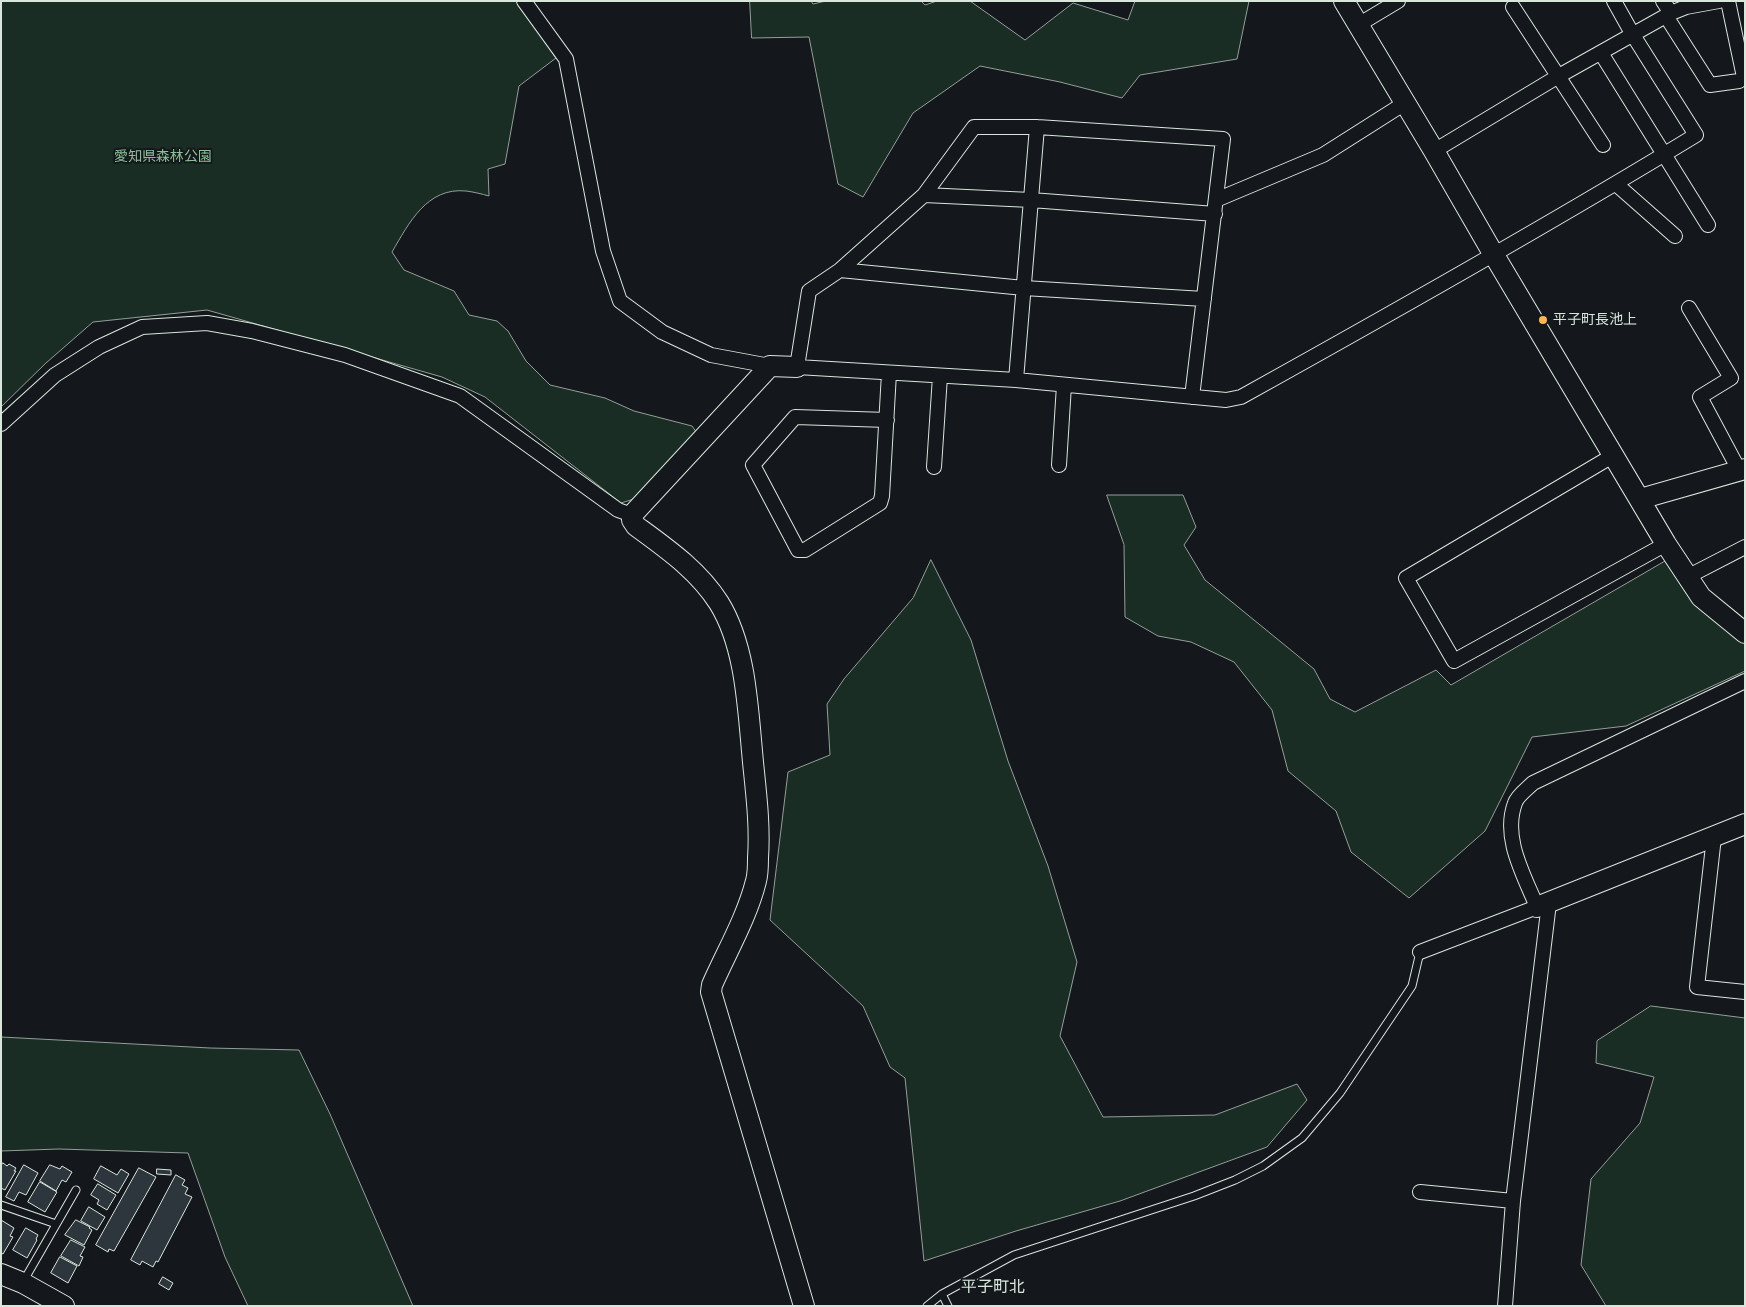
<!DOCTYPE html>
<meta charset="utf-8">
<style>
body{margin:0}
#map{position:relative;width:1746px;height:1307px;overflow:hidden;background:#14181c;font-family:"Fira Sans",sans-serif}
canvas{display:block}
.frame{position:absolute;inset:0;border:2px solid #d8e6dc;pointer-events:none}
</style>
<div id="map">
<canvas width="1746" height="1307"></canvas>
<div class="frame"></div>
</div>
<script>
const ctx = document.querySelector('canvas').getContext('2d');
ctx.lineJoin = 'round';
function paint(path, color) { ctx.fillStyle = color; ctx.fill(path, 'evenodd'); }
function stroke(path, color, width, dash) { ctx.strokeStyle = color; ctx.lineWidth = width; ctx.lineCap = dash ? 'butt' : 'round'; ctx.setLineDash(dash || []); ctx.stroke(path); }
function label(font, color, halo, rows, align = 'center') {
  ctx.font = font + ' "Fira Sans","Noto Sans JP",sans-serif'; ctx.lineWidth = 4; ctx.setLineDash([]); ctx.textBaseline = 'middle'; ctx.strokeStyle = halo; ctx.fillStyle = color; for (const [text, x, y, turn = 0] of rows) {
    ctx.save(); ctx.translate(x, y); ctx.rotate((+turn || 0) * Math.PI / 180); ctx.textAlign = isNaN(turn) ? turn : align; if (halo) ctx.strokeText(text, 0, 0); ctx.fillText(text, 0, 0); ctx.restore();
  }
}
const green = new Path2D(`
 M1 1H516L556 58 519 86 505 164 488 169 489 196C482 194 474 192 466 191 427 187 409 223 392 252L404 270 454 291 469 315 497 321 508 331 526 361 550 385 605 398 634 411 692 426 697 433 634 499 621 503 485 397 442 377 207 310 93 322 46 363 1 407Z
 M750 1H811L813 4 826 1H921L925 5 937 1H970L1025 40 1073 3 1128 20 1135 1H1249L1237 59 1140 75 1122 98 1060 82 980 66 913 113 863 197 838 184 809 37 752 38Z
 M1107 495H1183L1196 527 1184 545 1205 580 1314 669 1330 699 1355 712 1436 670 1451 685 1665 561 1693 603 1745 643V671L1626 726 1532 737 1485 831 1409 898 1351 852 1336 811 1288 771 1272 710 1234 662 1191 642 1158 636 1125 617 1124 545Z
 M931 560 971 640 1008 761 1048 866 1077 962 1060 1036 1103 1117 1215 1115 1297 1084 1307 1100 1267 1147 1120 1201 1016 1231 924 1261 905 1078 890 1067 863 1006 770 920 788 772 830 755 827 704 844 679 913 598Z
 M1651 1006 1745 1018V1306H1606L1581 1265 1591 1179 1640 1123 1654 1077 1596 1063 1597 1041Z
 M1 1037 210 1048 299 1050 330 1114 413 1306H248L225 1257 188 1153 59 1149 1 1151Z`);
paint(green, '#1a2d24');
stroke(green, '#939e99', 1);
const building = new Path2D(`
 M3 1163 7 1166 9 1164 16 1168 14 1171H16L5 1190 1 1188V1166Z
 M24 1165 38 1173 26 1195 19 1192 14 1201 6 1197Z
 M50 1165 60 1169 62 1166 72 1172 66 1182 62 1180 56 1191 40 1181Z
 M101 1166 117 1175 121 1169 129 1174 118 1193 94 1179Z
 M139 1168 156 1177 114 1251 109 1249 108 1252 96 1245Z
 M157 1169 171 1170V1175L157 1174Z
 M176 1175 185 1180 182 1185 188 1188 185 1194 192 1197 158 1262 156 1261 153 1267 142 1261 140 1265 131 1260Z
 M40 1182 57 1192 45 1212 28 1202Z
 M98 1184 116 1195 107 1210 97 1204 99 1200 91 1195Z
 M89 1207 105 1217 97 1230 81 1221Z
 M1 1220 14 1228 10 1236 13 1237 3 1254 1 1253Z
 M76 1220 90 1227 89 1228 92 1230 84 1245 65 1235Z
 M26 1228 38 1235 36 1239 37 1240 27 1258 13 1250Z
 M71 1240 85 1247 80 1256 83 1257 79 1266 61 1256Z
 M60 1257 77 1266 68 1283 51 1273Z
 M163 1277 173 1283 169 1290 159 1284Z`);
paint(building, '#2c363c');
stroke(building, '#d8e6dc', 1);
const lane = new Path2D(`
 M1 1205 56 1224
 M23 1282 76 1190
 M942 1294 948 1306
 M927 1306 942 1294 1014 1255 1194 1196 1235 1180 1263 1166 1302 1138 1340 1093 1412 986 1420 952`);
const street = new Path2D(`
 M524 1 566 59 603 251 620 301 662 332 711 355 770 366
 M1663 1 1671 13
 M1513 7 1603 145
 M1666 16 1710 85 1739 81 1744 77 1728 1
 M1358 25 1398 1
 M1601 53 1708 225
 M1434 151 1557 77 1671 13 1686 7 1719 1
 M1616 184 1675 236
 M924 195 1031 200 1215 214
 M1216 200 1323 155 1405 103
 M840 270 1024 288 1204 299
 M1689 308 1731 378 1700 397 1739 470
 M1016 380 1037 127
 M1192 397 1223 139 1037 127H974L924 195 840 270 809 291 797 367 1016 380 1226 400 1241 397C1394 312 1547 226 1696 135L1633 35 1614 1
 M887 420 795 417 753 465 798 550H805L880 503 882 496 889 373
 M1 424 55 375 99 347 142 327 207 323 252 331 345 355 460 396 618 510 632 515
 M1614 455 1406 578 1454 661 1666 544
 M1059 465 1064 385
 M934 467 940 376
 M1687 577 1745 547
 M1714 837 1697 987 1745 992
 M1420 952 1537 907C1524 875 1502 838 1515 803 1517 796 1528 788 1533 783L1745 681
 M1420 1192 1513 1201
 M1505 1306 1513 1201 1549 903`);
const secondary = new Path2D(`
 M1344 1 1434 151 1494 255 1666 544 1701 597 1745 633
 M797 367 770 366 632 515V520L636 526C666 548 698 570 719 603 748 650 748 717 754 772 757 801 760 829 758 858 758 866 758 874 756 881 747 917 727 951 712 985L711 992 804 1306
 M1640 499 1745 469
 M1537 907 1745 824
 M1 1274 23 1283 64 1306`);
stroke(lane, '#d8e6dc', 9);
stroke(street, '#d8e6dc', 16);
stroke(secondary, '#d8e6dc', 22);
stroke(lane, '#14181c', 7);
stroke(street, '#14181c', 14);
stroke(secondary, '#14181c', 20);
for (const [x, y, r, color] of [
 [1543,320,5,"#ffb74d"]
]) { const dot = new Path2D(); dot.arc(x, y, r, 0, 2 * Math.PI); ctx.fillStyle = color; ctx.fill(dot); stroke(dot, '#14181c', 2); }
label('14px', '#8ac095', '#14181c', [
 ["愛知県森林公園",163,157]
]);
label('14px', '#d8e6dc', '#14181c', [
 ["平子町長池上",1553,320]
], 'left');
label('16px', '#d8e6dc', '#14181c', [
 ["平子町北",993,1288]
]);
</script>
